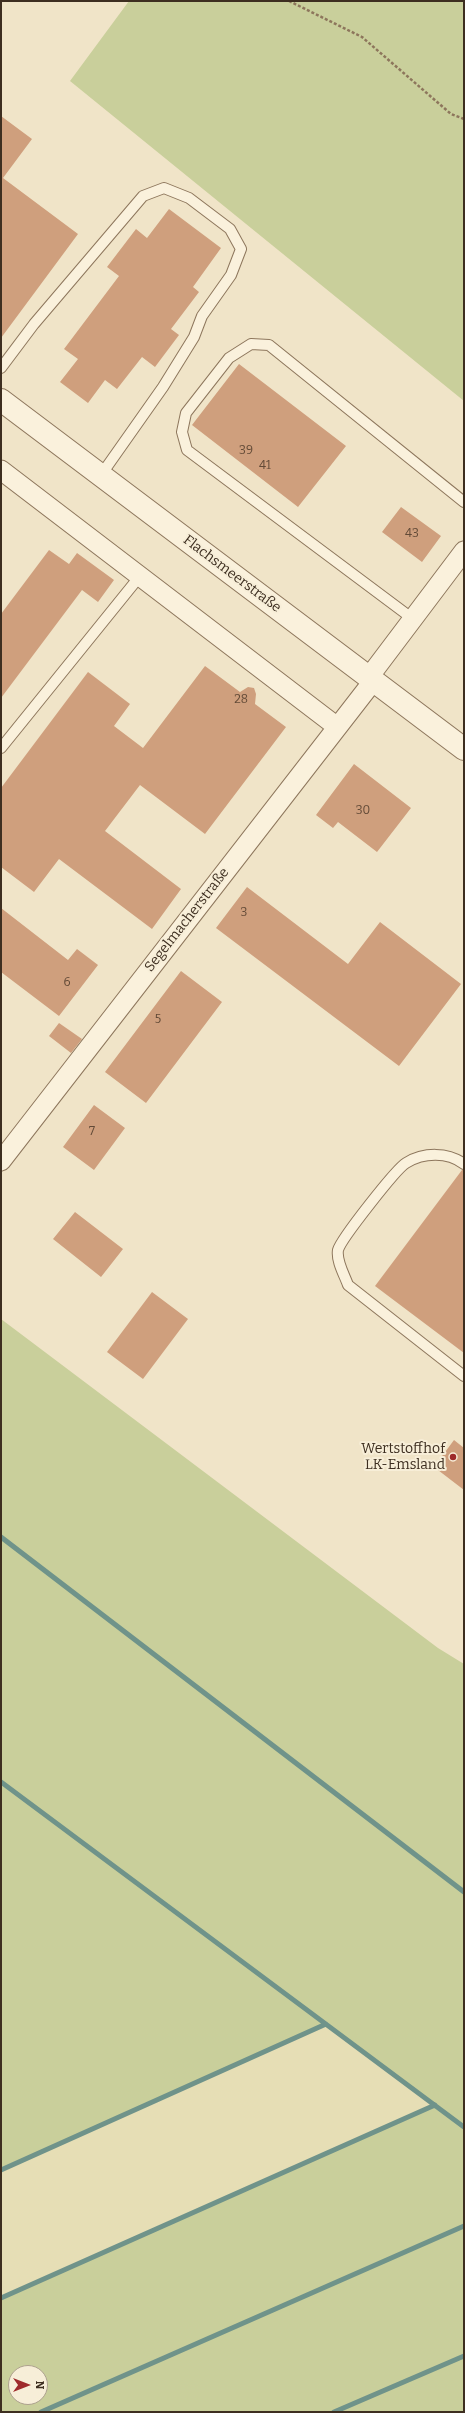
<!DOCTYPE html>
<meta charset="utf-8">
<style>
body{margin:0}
#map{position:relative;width:465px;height:2413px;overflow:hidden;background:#f0e4c8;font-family:Bitter,serif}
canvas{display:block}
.frame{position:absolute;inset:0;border:2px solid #3d2e20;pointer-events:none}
.north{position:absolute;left:8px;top:2365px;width:40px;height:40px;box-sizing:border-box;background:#f7eed8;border:1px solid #ada18e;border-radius:50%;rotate:90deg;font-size:11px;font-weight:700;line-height:16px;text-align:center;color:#3d2e20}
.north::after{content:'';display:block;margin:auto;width:14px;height:18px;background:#9e2a2b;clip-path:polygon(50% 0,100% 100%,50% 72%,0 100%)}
</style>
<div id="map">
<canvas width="465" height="2413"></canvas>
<div class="frame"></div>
<div class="north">N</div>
</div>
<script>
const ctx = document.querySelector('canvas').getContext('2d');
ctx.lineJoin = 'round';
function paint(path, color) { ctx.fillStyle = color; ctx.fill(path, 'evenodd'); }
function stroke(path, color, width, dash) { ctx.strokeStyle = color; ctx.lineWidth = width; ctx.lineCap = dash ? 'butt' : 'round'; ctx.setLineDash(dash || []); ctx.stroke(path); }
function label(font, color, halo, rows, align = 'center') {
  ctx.font = font + ' Bitter,serif'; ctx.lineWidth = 4; ctx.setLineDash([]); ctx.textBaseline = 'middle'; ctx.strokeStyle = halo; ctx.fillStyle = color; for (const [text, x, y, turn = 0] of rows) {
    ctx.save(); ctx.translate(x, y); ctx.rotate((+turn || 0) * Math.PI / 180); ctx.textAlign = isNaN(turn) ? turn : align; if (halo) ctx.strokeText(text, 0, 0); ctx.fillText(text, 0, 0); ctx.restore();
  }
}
paint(new Path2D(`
 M326 2024 435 2105 1 2298V2170Z`), '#e6deb5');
paint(new Path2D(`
 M129 1H464V401L70 81Z
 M1 1319 438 1648 464 1664V2127L449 2116 464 2128V2412H1V2298L435 2105 326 2024 1 2168ZM16 2373H40V2397H16Z`), '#c9cf9b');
stroke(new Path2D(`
 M1 1537 464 1892
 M1 1782 464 2127
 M1 2170 326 2024
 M1 2298 435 2105
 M41 2412 464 2226
 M334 2412 464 2356`), '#6f938a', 5);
paint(new Path2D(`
 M1 116 32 139 3 178 78 234 1 338Z
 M169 209 221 248 193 287 199 292 171 329 179 335 155 367 142 357 117 389 105 380 88 403 60 382 78 359 64 349 119 276 107 267 136 229 147 238Z
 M239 364 346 446 298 507 192 425Z
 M401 507 441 536 422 562 382 532Z
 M49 550 69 564 77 553 114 580 98 602 82 590 1 698V614Z
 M205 666 240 692 248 687 254 688 256 694 255 704 286 727 205 834 140 785 105 831 181 889 152 929 59 859 34 892 1 867V788L88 672 130 704 114 726 143 748Z
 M354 764 411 808 377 852 338 822 333 828 316 815Z
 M247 887 348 964 380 922 461 984 399 1066 216 928Z
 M1 908 68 960 77 949 98 965 59 1016 1 972Z
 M181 971 222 1002 146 1103 105 1072Z
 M59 1023 82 1039 71 1053 49 1036Z
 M94 1105 125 1128 94 1170 63 1147Z
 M462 1170H464V1353L375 1286Z
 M75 1212 123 1249 101 1277 53 1239Z
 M152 1292 188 1319 143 1379 107 1352Z
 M454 1440 464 1448V1490L434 1467Z`), '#cf9f7d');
const service = new Path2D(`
 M1 368 34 324 143 196 164 188 189 198 230 229 241 249 231 275 202 316 194 337 163 387 101 475
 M413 619 187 450 182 432 186 413 229 358 251 344 269 345 464 502
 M1 748 140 576
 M464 1164C448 1152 424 1152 406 1163 396 1169 341 1239 338 1250 336 1261 345 1276 348 1285L464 1376`);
const minor = new Path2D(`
 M1 470 336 726
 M369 677 464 551
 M1 1161 374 680`);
const tertiary = new Path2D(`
 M1 400 464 749`);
stroke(service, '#8d765c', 12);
stroke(minor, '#8d765c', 21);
stroke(tertiary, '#8d765c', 24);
stroke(new Path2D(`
 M289 1 362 37 451 114 464 119`), '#8d765c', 2.5, [3, 2]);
stroke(service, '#faf1dc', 10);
stroke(minor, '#faf1dc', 19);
stroke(tertiary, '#faf1dc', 22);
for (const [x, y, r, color] of [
 [453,1457,4,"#9e2a2b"]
]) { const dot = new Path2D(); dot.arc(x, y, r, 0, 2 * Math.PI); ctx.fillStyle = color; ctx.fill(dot); stroke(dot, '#f7eed8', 1.5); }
label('12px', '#624a37', null, [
 ["39",246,451],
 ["41",265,466],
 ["43",412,534],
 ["28",241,700],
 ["30",363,811],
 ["3",244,913],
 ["6",67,983],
 ["5",158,1020],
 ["7",92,1132]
]);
label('14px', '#3d2e20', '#f7eed8', [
 ["Flachsmeerstraße",232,574,37],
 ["Segelmacherstraße",187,920,-52]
]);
label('14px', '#3d2e20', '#f7eed8', [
 ["Wertstoffhof",445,1449],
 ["LK-Emsland",445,1465]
], 'right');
</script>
